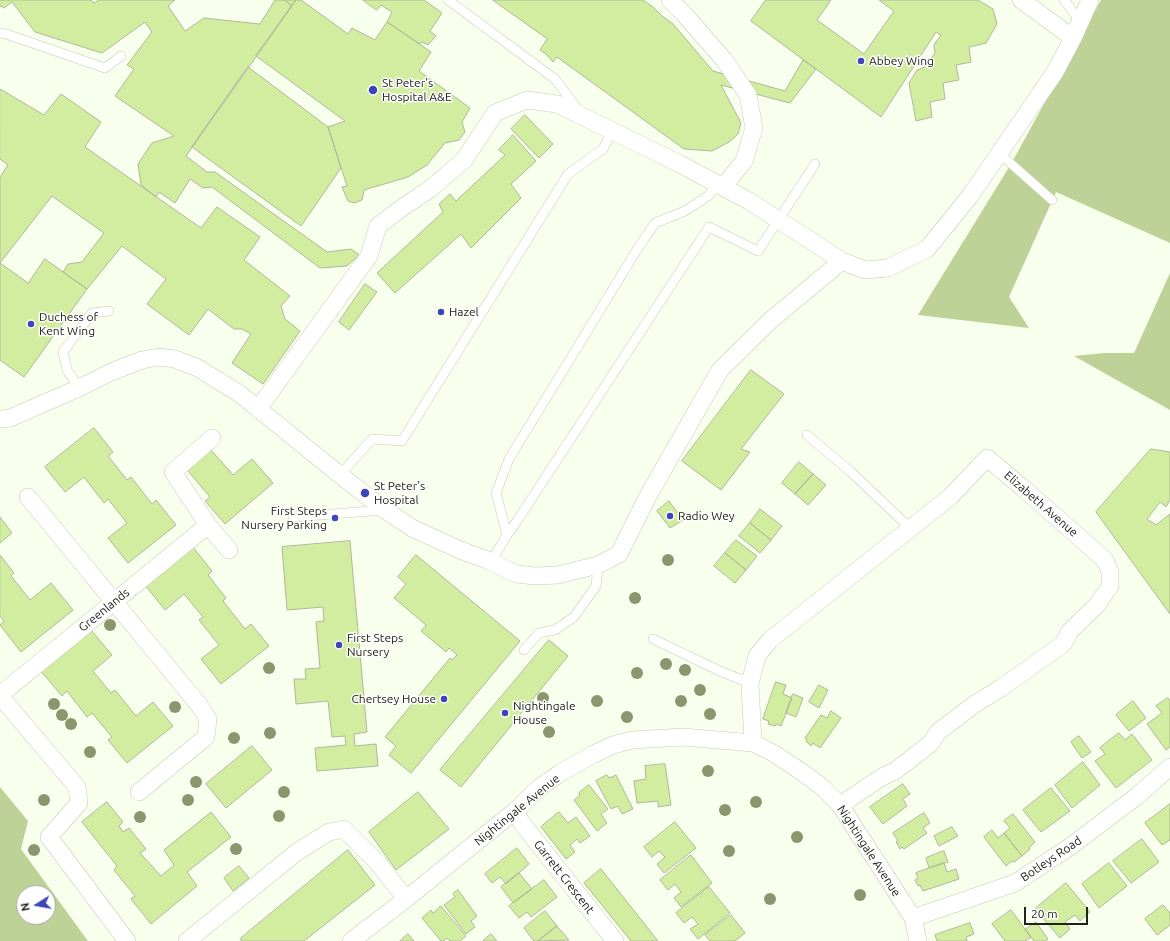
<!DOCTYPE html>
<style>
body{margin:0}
#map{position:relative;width:1170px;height:941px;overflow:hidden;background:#f8ffed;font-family:Ubuntu,sans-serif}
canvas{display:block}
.north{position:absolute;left:16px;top:885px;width:40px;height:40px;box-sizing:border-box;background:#fff;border:1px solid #a6a7a3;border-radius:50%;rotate:259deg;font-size:11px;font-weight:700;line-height:16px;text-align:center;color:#202319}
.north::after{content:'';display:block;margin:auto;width:14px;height:18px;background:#3e45b9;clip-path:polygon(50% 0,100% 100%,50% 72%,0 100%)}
.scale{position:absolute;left:1024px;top:907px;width:64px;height:18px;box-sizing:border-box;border:2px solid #202319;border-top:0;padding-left:5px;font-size:12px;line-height:14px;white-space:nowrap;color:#202319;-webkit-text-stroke:3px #fff;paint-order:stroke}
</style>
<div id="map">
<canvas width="1170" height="941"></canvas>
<div class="north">N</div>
<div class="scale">20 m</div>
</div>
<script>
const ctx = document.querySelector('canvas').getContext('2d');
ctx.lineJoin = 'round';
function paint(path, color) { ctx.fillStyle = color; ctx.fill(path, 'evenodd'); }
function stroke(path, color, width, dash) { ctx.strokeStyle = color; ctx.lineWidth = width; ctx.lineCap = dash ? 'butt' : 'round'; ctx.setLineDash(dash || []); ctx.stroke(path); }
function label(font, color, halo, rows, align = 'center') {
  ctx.font = font + ' Ubuntu,sans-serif'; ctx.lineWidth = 3; ctx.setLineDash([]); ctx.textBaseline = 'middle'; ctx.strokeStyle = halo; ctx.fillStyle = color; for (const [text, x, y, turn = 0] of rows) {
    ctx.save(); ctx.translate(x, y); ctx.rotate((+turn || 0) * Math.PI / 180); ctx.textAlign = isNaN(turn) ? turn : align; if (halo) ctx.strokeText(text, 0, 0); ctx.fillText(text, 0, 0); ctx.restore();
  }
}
paint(new Path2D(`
 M1101 0H1170V243L1056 192 1009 297 1029 328 918 315 1011 164Z
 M1170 273V410L1074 356 1104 353H1134Z
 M0 787 28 821 21 849 88 941H0ZM24 893H48V917H24Z`), '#bed298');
const building = new Path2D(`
 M0 0H91L94 3 99 0H175L168 6 185 31 204 18 260 24 275 0H285L292 6 186 156 207 172H215L327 252 351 249 359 255 347 266 320 268 212 187 203 188 190 179 175 203 159 192 156 197 141 185 138 164 152 143 174 136 115 96 134 69 127 65 152 32 145 22 102 53 35 32 12 2 4 8 1 6 0 7Z
 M285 0H296L292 6Z
 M296 0H301L348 34 352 28 375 40 387 22 431 52 419 71 470 108 462 122 465 132 459 140 445 143 427 165 408 177 364 190 362 200 354 203 348 201 342 187 347 186 328 127 345 121 256 56Z
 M363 0H424L442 13 430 31 436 36 428 45 422 42 420 44 387 22 392 12 381 5 377 10Z
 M493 0H643L653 7 662 16 673 24 713 71 785 91 803 60 816 69 790 103 721 85 741 123 738 134 729 142 712 151 684 149 557 57 553 62 546 54 540 50 547 39Z
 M766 0H831L817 20 864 54 894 11 879 0H978L993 9 997 24 986 43 969 47 971 62 956 65 959 80 943 83 945 99 930 102 932 117 916 121 909 83 917 70 925 67 935 53 934 45 941 35 936 32 881 117 751 21Z
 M248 67 328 127 341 168 301 226 192 147Z
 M0 89 44 115 61 94 101 122 85 147 201 228 217 207 260 237 244 260 290 296 281 306 285 319 300 331 263 384 232 363 251 334 242 329H234L208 309 189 335 147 304 166 279 122 246 87 289 63 272 68 264 82 262 104 233 52 196 0 263V177L8 165 0 159Z
 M525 115 553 144 539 158 511 129Z
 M513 135 536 161 511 184 521 198 471 248 461 234 395 293 377 273 443 212 439 204 450 194 456 201 505 155 499 150Z
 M45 259 87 289 24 377 0 360V263L28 283Z
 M365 284 377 292 349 330 339 322Z
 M751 370 784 394 741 449 750 452 721 490 682 461Z
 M94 428 113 452 108 456 127 480 131 477 152 504 156 500 176 525 128 563 108 538 127 523 108 499 104 503 84 477 65 492 45 467Z
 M1151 449 1170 452V500L1166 507 1160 502 1147 519 1156 525 1170 514V614L1096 512Z
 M211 450 233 475 252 459 273 483 225 524 205 501 210 497 188 471Z
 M799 462 813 474 795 494 782 483Z
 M813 474 826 485 808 505 795 494Z
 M669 501 683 520 670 528 657 511Z
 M760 509 782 526 771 540 750 523Z
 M0 517 12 533 0 543Z
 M750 523 771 540 760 553 739 536Z
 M736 540 757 556 746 570 725 553Z
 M350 541 367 732 354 734 355 746 376 744 378 766 317 771 315 748 346 745 345 736 332 737 328 701 296 704 294 679H306L305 669 320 668 316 622 324 621 323 607 287 610 282 547Z
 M192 546 212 571 208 575 226 598 223 601 245 629 251 624 269 646 221 684 201 659 219 645 199 620 203 617 184 594 165 610 144 584Z
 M725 553 746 570 735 583 714 566Z
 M0 555 14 573 11 576 30 600 51 583 73 610 21 652 0 625 4 621 0 616Z
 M416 555 520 641 411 773 389 755 396 746 385 737 450 658 452 660 457 655 449 648 446 652 421 631 426 625 394 598 406 584 398 577Z
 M91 630 112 655 93 671 111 693 115 690 136 716 153 702 173 726 127 763 108 740 112 737 92 713 87 717 67 691 62 696 41 671Z
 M549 640 568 656 461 787 440 770Z
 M776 682 786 685 783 694 792 698 781 726 776 724 775 726 768 724 769 721 763 719Z
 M819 685 828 690 819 708 809 702Z
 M793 694 803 698 796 717 786 713Z
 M1168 698 1170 701V747L1166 750 1147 724 1162 713 1156 706Z
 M1133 701 1146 718 1129 731 1116 715Z
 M831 711 841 718 820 748 813 743 811 746 806 741 807 739 805 738 821 715 827 718Z
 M1119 733 1125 740 1132 734 1152 760 1116 788 1095 761 1105 754 1100 748Z
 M1079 736 1091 752 1082 758 1071 742Z
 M252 746 272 770 226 808 206 784Z
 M1083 762 1100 785 1072 808 1055 785Z
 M665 764 671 805 658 807V801L637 803 634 781 646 779 645 766Z
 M607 775 609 778 616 775 633 809 622 814 618 806 611 809 596 781Z
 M903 784 910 794 903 799 907 806 883 824 870 807Z
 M589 785 608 809 601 814 607 823 597 831 574 800 580 795 579 793Z
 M1051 788 1070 811 1041 832 1023 810Z
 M418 792 449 829 396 870 369 832Z
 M107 802 123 822 119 826 123 832 129 828 146 849 140 853 161 876 174 865 164 850 211 812 231 837 187 872 197 886 151 924 131 899 135 896 114 870 117 866 82 822Z
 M1170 804V840L1162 845 1145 823Z
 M559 812 568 823 576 817 590 836 580 843 577 839 570 845 575 852 566 859 541 827Z
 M924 813 930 823 923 828 927 833 904 849 902 847 900 849 896 842 898 841 893 833Z
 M1013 814 1035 842 1029 848 1030 849 1022 856 1004 833 1010 828 1004 821Z
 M675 822 696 848 664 873 657 864 665 857 659 851 652 857 644 847Z
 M952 827 958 836 939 846 934 836Z
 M992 830 998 838 1004 833 1022 856 1014 862 1012 861 1006 866 984 837Z
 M1142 839 1159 862 1131 883 1113 861Z
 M517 848 529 864 506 884 500 877 492 883 485 874Z
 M348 850 375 885 304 941H242L240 939Z
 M944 851 948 862 929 868 926 858Z
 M691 855 712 883 681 907 674 898 681 892 675 884 668 890 660 880Z
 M944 863 947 872 956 869 959 879 923 891 920 885 918 886 915 880 918 878 916 873Z
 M1109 863 1127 886 1099 908 1082 884Z
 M239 866 249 878 233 891 224 878Z
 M601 869 658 941H631L584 883Z
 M519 873 532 889 513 903 501 887Z
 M544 880 557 897 531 917 527 912 519 918 509 906Z
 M1066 883 1090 912 1080 921 1075 915 1065 922 1070 929 1060 938 1035 909Z
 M709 887 730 913 698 939 690 929 698 924 692 917 684 923 676 913Z
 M458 890 477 916 471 921 475 927 466 934 444 905 455 897 453 894Z
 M1163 905 1170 913V925L1157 935 1145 919Z
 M441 906 466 936 460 941H450L447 938 444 941H441L422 918 431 910 433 913Z
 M1011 910 1031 937 1026 941H1005L992 924Z
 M545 911 557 926 538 941H534L524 928Z
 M731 915 745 933 735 941H710L705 935Z
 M1036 922 1048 939 1045 941H1034L1025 930Z
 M970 923 974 934 966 937 967 941H937L935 935Z
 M557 926 569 940 538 941Z
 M408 934 414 941H400Z
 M491 934 497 941H483Z`);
paint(building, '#d3eda0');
stroke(building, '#aeb89c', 1);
const lane = new Path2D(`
 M448 0 555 79 579 111
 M1064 0 1080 21
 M0 33 6 34 105 68 121 56
 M999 153 1052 200
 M79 388 67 370 63 352 92 313 109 311
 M807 435 851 472 910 528
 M340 475 372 439 402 441 568 174 603 149 612 131
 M293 517 384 510
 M507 535 496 493 509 459 638 248 655 223 685 211 708 196 718 184
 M491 562 507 535 517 521 709 227 758 251 815 164
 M653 639 722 672 750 683
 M524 650 539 633 555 630 574 617 596 586 598 565`);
const street = new Path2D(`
 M670 0 684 14 725 61 748 95 754 128 744 161 723 187
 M1021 0 1073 38
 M258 409 369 256 378 226 403 207 430 189 464 160 495 113 527 100 557 104 680 164 749 201 842 261 865 270 888 268 927 249 970 196 1055 72 1073 38 1090 0
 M0 419 10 418 79 388 111 372 142 360 159 357 175 359 198 368 240 394 340 475 385 510 412 528 460 550 487 560 516 574 535 576 558 575 598 565 619 554 648 496 720 370 771 320 842 261
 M212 438 173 472 208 525 229 550
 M28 497 199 705 208 719 206 737 139 792
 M0 695 208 525
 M0 696 77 787 79 803 49 837 127 941
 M753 743 750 683 757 656 770 640 950 497 987 458 1022 487 1105 560 1110 572V586L1097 605 1070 631 1063 644 1001 688 975 704 938 732 930 744 895 771 882 777 840 805
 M515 811 521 822 615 941
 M913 918 1015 883 1071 846 1137 796 1170 767
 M187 941 297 852 329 832 344 829 378 863 406 899
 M351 941 406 899 515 811 540 787 562 772 594 754 613 745 632 740 683 737 753 743 773 753 799 770 821 786 840 805 913 918 918 941`);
stroke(lane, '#c4ceb2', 10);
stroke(street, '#c4ceb2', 18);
stroke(lane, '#fff', 9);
stroke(street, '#fff', 17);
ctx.fillStyle = '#8b966e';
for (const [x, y] of [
 [668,560],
 [635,598],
 [110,625],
 [666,664],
 [269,668],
 [685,670],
 [637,673],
 [700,690],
 [543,698],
 [597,701],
 [681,701],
 [54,704],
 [175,707],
 [710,714],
 [62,715],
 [627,717],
 [71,724],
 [549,732],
 [270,733],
 [234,738],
 [90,752],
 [708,771],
 [196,782],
 [284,792],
 [44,800],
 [188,800],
 [756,802],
 [725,810],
 [279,816],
 [140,817],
 [797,837],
 [236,849],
 [34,850],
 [729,851],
 [860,895],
 [770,899]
]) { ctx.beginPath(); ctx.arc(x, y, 6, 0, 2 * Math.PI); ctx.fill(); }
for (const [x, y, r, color] of [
 [861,61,4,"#3e45b9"],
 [373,90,5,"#3e45b9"],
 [441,312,4,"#3e45b9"],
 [31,324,4,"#3e45b9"],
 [365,493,5,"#3e45b9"],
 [670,516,4,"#3e45b9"],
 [335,518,4,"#3e45b9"],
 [339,645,4,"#3e45b9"],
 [444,699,4,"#3e45b9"],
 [505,713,4,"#3e45b9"]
]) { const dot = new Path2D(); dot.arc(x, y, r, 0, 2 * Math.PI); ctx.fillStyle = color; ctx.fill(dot); stroke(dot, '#fff', 1.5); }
label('12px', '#202319', '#fff', [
 ["Abbey Wing",869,61],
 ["St Peter's",382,83],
 ["Hospital A&E",382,97],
 ["Hazel",449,312],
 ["Duchess of",39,317],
 ["Kent Wing",39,331],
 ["St Peter's",374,486],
 ["Hospital",374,500],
 ["First Steps",327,511,"right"],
 ["Nursery Parking",327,525,"right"],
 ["Radio Wey",678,516],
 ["First Steps",347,638],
 ["Nursery",347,652],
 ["Chertsey House",436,699,"right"],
 ["Nightingale",513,706],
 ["House",513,720]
], 'left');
label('12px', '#202319', '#fff', [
 ["Elizabeth Avenue",1041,504,41],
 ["Greenlands",104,610,-39],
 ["Nightingale Avenue",517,810,-39],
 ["Nightingale Avenue",869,851,57],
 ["Botleys Road",1051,859,-34],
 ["Garrett Crescent",564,877,52]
]);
</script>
